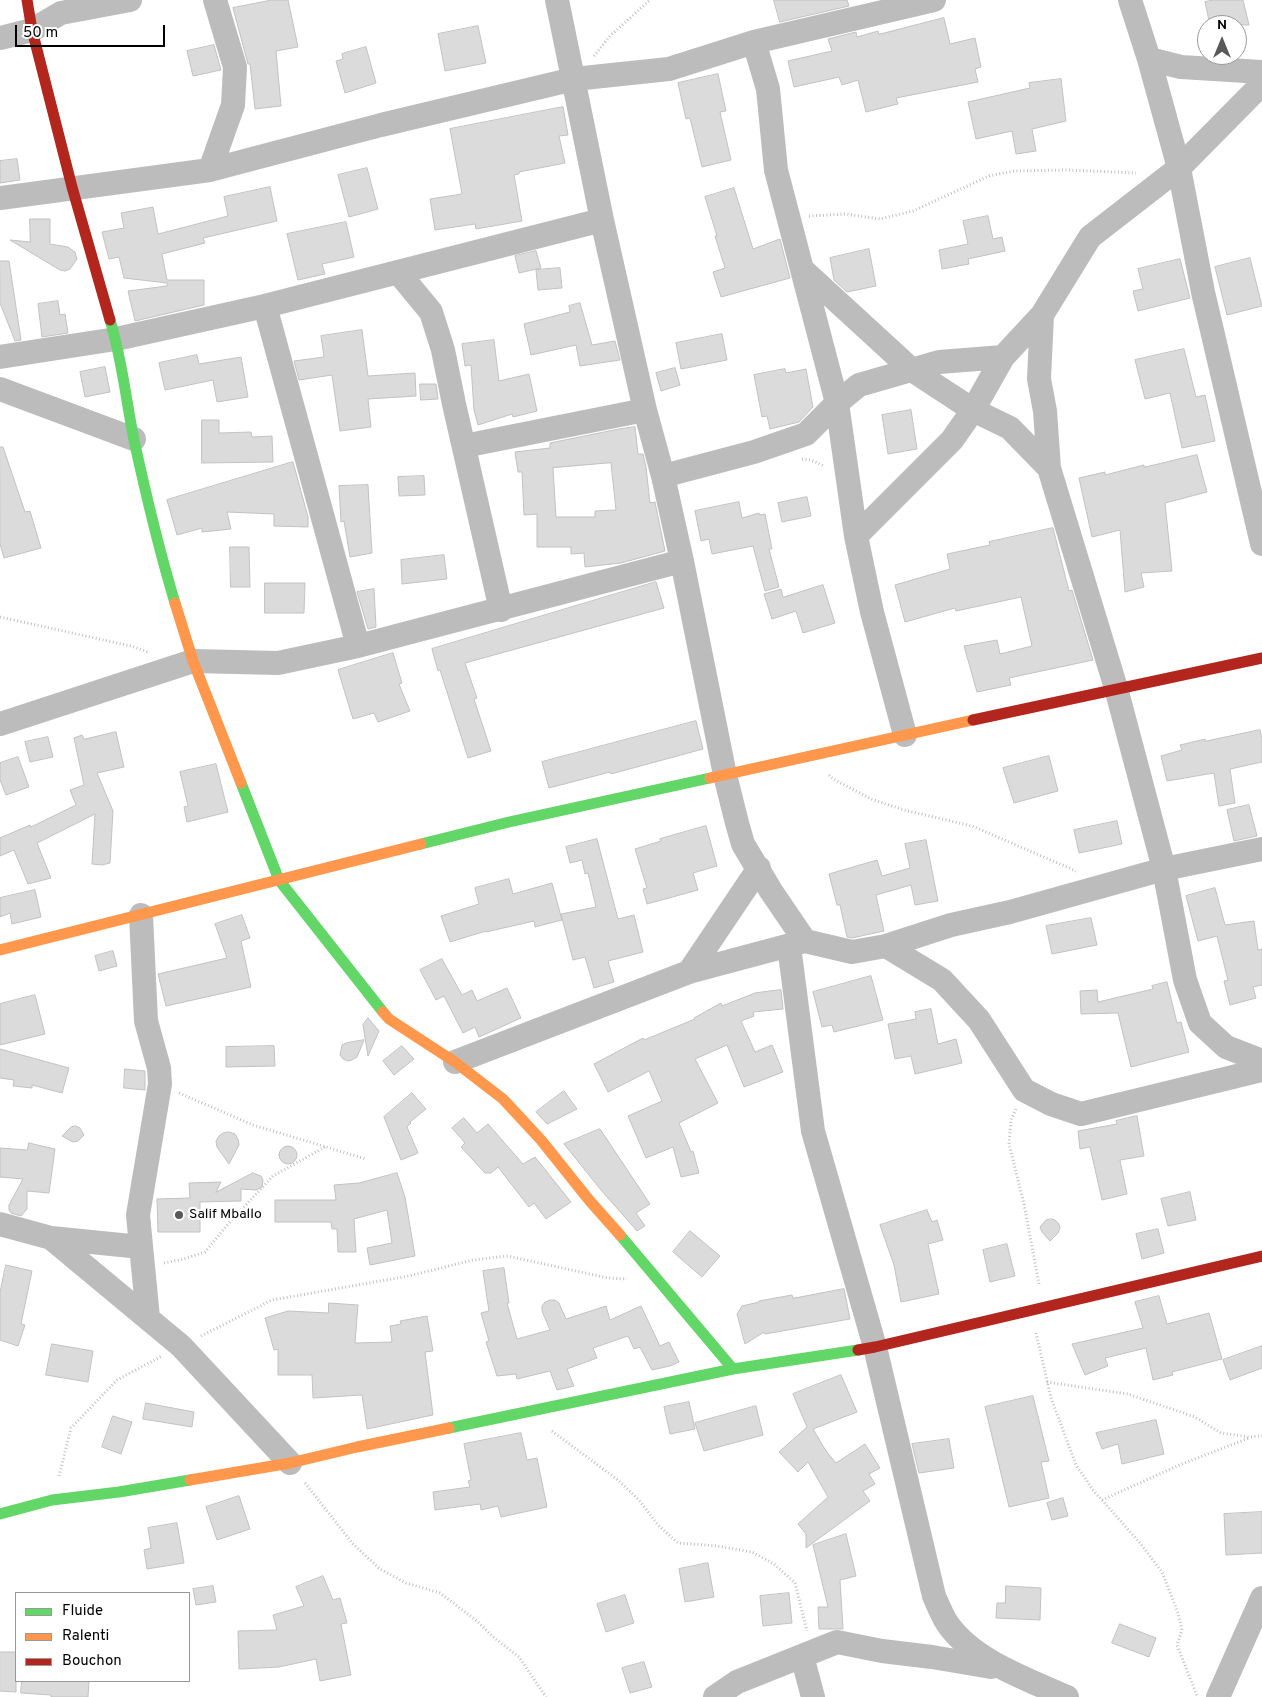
<!DOCTYPE html>
<style>
body{margin:0}
#map{position:relative;width:1262px;height:1697px;overflow:hidden;background:#fff;font-family:Overpass,sans-serif}
canvas{display:block}
.legend{position:absolute;left:15px;top:1592px;width:175px;height:90px;box-sizing:border-box;background:#fff;border:1px solid #999;margin:0;padding:6px 9px;list-style:none;font-size:15px;color:#000}
.legend li{display:flex;align-items:center;gap:10px;height:25px}
.legend b{width:25px;border:1px solid #999}
.north{position:absolute;left:1197px;top:15px;width:50px;height:50px;box-sizing:border-box;background:#fff;border:1px solid #999;border-radius:50%;rotate:0deg;font-size:14px;font-weight:700;line-height:20px;text-align:center;color:#000}
.north::after{content:'';display:block;margin:auto;width:18px;height:22px;background:#595959;clip-path:polygon(50% 0,100% 100%,50% 72%,0 100%)}
.scale{position:absolute;left:15px;top:25px;width:150px;height:22px;box-sizing:border-box;border:2px solid #000;border-top:0;padding-left:6px;font-size:15px;line-height:18px;white-space:nowrap;color:#000;-webkit-text-stroke:4px #fff;paint-order:stroke}
</style>
<div id="map">
<canvas width="1262" height="1697"></canvas>
<ul class="legend">
<li><b style="height:6px;background:#63d668"></b>Fluide</li>
<li><b style="height:6px;background:#ff974d"></b>Ralenti</li>
<li><b style="height:6px;background:#b3261e"></b>Bouchon</li>
</ul>
<div class="north">N</div>
<div class="scale">50 m</div>
</div>
<script>
const ctx = document.querySelector('canvas').getContext('2d');
ctx.lineJoin = 'round';
function paint(path, color) { ctx.fillStyle = color; ctx.fill(path, 'evenodd'); }
function stroke(path, color, width, dash) { ctx.strokeStyle = color; ctx.lineWidth = width; ctx.lineCap = dash ? 'butt' : 'round'; ctx.setLineDash(dash || []); ctx.stroke(path); }
function label(font, color, halo, rows, align = 'center') {
  ctx.font = font + ' Overpass,sans-serif'; ctx.lineWidth = 4.5; ctx.setLineDash([]); ctx.textBaseline = 'middle'; ctx.strokeStyle = halo; ctx.fillStyle = color; for (const [text, x, y, turn = 0] of rows) {
    ctx.save(); ctx.translate(x, y); ctx.rotate((+turn || 0) * Math.PI / 180); ctx.textAlign = isNaN(turn) ? turn : align; if (halo) ctx.strokeText(text, 0, 0); ctx.fillText(text, 0, 0); ctx.restore();
  }
}
const building = new Path2D(`
 M272 0H288L298 47 276 51 281 106 255 109 250 64H248L233 8Z
 M774 0H847L849 6 780 22Z
 M1214 0H1243L1249 25H1210L1205 2Z
 M944 18 950 44 975 38 981 67 975 69 978 82 896 98 898 104 866 112 858 80 842 85 839 77 794 87 788 61 832 51 828 39 856 32 857 37 878 31 879 34Z
 M478 26 486 63 445 71 438 34Z
 M214 45 221 70 193 76 187 51Z
 M366 47 376 83 345 93 336 61 343 59 342 54Z
 M718 74 726 111 720 112 731 160 702 167 690 118 686 119 678 83Z
 M1061 79 1066 121 1032 129 1036 151 1016 154 1012 131 976 139 968 102 1030 88 1029 83Z
 M563 107 568 135 559 136 565 163 519 172V174L514 175 522 221 476 229 475 224 435 230 430 199 462 194 450 129Z
 M17 159 20 180 0 183V161Z
 M367 168 378 209 349 217 338 175Z
 M270 187 277 221 203 238 205 243 162 254 167 280H204V305L135 321 128 291 167 286V283L124 278 119 257 109 259 102 232 124 228 121 213 153 207 158 234 228 216 224 197Z
 M734 188 753 249 780 239 790 278 721 297 713 272 725 268 715 236H717L705 197Z
 M988 216 993 239 1002 237 1005 251 968 259 969 264 942 269 939 250 968 244 963 221Z
 M30 219H50V244L68 247 75 252 77 259 70 269 65 271 60 270 10 240 30 242Z
 M346 222 354 257 322 264 325 274 298 280 287 234Z
 M869 249 876 286 847 292 834 280 830 258Z
 M536 251 541 268 519 273 515 256Z
 M1250 258 1262 306 1227 315 1215 267Z
 M1180 259 1190 298 1138 311 1133 291 1143 289 1138 269Z
 M0 261H9L21 340 15 341 0 303Z
 M560 268 562 288 538 290 536 270Z
 M58 301 60 315 65 314 68 333 42 337 38 304Z
 M580 303 592 345 615 341 620 360 580 366 576 345 531 355 524 324 570 312 569 306Z
 M362 330 368 376 415 373 416 396 368 399 371 427 340 431 332 375 299 380 294 361 324 357 321 336Z
 M722 334 727 360 681 369 676 343Z
 M494 340 499 381 529 374 537 411 513 417 512 414 478 425 474 410 471 365 465 366 462 344Z
 M1184 349 1196 397 1205 395 1215 441 1182 448 1170 393 1145 399 1135 360Z
 M197 355 199 364 241 357 248 397 217 402 213 380 165 390 159 363Z
 M105 367 110 392 85 397 80 372Z
 M675 368 680 385 661 391 656 373Z
 M785 369 786 373 806 369 813 407 799 422 770 429 767 416 762 417 754 375Z
 M420 384H436L438 399 421 400Z
 M911 410 917 449 888 454 882 415Z
 M202 420H219V433L251 432 252 437 272 436 273 462 202 463Z
 M635 427 638 454H643L646 467 650 503 655 502 665 551 621 563 585 567 584 553 571 554V547H537V514L524 515 522 472H518L515 452 550 448V443L619 429ZM611 463 616 510 595 511V517H556L553 468Z
 M0 447H3L25 512 30 511 41 548 4 558 0 544Z
 M1197 455 1207 492 1165 503 1172 571 1141 573 1144 587 1125 592 1120 530 1092 537 1079 478 1105 472V475L1144 465V467Z
 M293 462 308 517V527L274 526V514L227 512 231 529 202 532V528L177 535 167 500Z
 M424 476 425 495 399 496 398 477Z
 M368 485 372 553 350 557 344 521 341 522 339 486Z
 M807 497 811 516 782 522 778 503Z
 M739 502 742 518 759 513 760 515 765 514 772 549H769L779 587 765 591 753 546 712 554 709 539 701 541 695 511Z
 M1053 528 1069 591 1072 590 1093 660 1009 678 1011 685 977 692 964 646 997 640 1000 654 1032 646 1021 597 956 611 955 608 905 622 895 585 950 569 947 554 990 545 989 542Z
 M230 547H249L250 587H231Z
 M444 555 447 579 402 584 401 560Z
 M656 582 664 608 465 663 477 698 474 699 491 751 468 758 440 670 438 671 432 649Z
 M265 583H305L304 613H265Z
 M823 585 835 623 803 633 796 611 772 619 764 594 781 589 783 597Z
 M374 589 376 627 368 629 357 592Z
 M393 653 402 683 399 684 410 711 378 722 374 713 353 719 338 670Z
 M696 721 703 749 611 774 610 772 549 788 542 762Z
 M1260 730 1262 739V762L1230 769 1235 803 1219 806 1214 773 1167 781 1161 756 1182 750 1180 745 1205 739V741Z
 M116 732 124 767 97 773 113 811 110 863 102 865 92 864 95 814 37 843 51 878 28 884 14 850 0 856V838L30 825 31 827 76 805 70 790 84 785 74 738 82 735 84 739Z
 M48 737 53 757 30 762 25 742Z
 M1049 756 1058 791 1014 803 1003 768Z
 M18 757 29 787 6 795 0 780V763Z
 M216 764 228 812 187 822 184 807 188 806 180 772Z
 M1249 805 1257 836 1234 841 1227 810Z
 M1117 821 1122 844 1079 853 1074 830Z
 M706 826 717 866 693 873 698 890 647 904 643 889 647 888 635 849 661 841 660 839Z
 M597 839 618 919 634 915 643 952 608 961 614 982 594 988 585 957 573 960 561 914 596 907 588 873 585 874 582 860 570 863 566 847Z
 M926 840 938 901 915 905 911 885 876 895 884 931 852 938 847 937 840 905H837L829 874 877 860 882 876 910 868 905 844Z
 M509 879 513 894 552 883 562 920 535 927 534 921 486 932V931L450 942 441 916 479 904 475 888Z
 M1215 888 1225 925 1254 921 1258 950 1262 949V985L1253 987 1256 998 1230 1005 1224 981 1228 980 1217 936 1198 941 1186 896Z
 M35 890 41 917 12 924 10 913 0 917V898Z
 M242 915 250 938 241 941 251 987 166 1006 158 974 227 958 215 924Z
 M1091 918 1097 945 1052 954 1046 926Z
 M113 951 117 966 99 971 95 956Z
 M442 959 462 995 472 990 477 1001 507 988 521 1018 479 1037 475 1027 463 1033 444 996 436 1000 420 970Z
 M871 976 883 1020 834 1032 832 1025 822 1027 813 992Z
 M1167 982 1177 1023 1181 1022 1189 1052 1131 1067 1118 1013 1081 1014 1080 991 1097 990 1098 1002 1153 989 1152 986Z
 M781 990 783 1009 753 1012 754 1016 741 1021 755 1052 772 1045 783 1072 744 1087 727 1045 695 1059 718 1103 679 1123 691 1152 693 1151 699 1173 681 1177 673 1147 646 1158 628 1116 662 1101 649 1071 608 1092 594 1064 643 1038 644 1040 695 1019 694 1018 721 1003 722 1006 755 993Z
 M35 995 45 1034 0 1045V1004Z
 M931 1009 938 1044 956 1039 962 1063 915 1074 911 1056 895 1059 888 1024 916 1019 915 1012Z
 M368 1018 379 1031 368 1056 363 1025Z
 M364 1040 357 1057 352 1060 348 1061 343 1059 340 1055 342 1045 346 1043Z
 M274 1046 275 1066 226 1067V1047Z
 M402 1046 414 1059 394 1075 383 1061Z
 M0 1049 69 1068 62 1093 32 1085V1088L13 1086 14 1080 0 1078Z
 M125 1069 145 1071V1090L124 1088Z
 M564 1091 577 1109 547 1124 536 1112Z
 M412 1093 426 1109 410 1122 411 1123 407 1127 418 1153 401 1160 384 1117Z
 M1137 1116 1144 1156 1120 1160 1127 1194 1102 1200 1090 1147 1080 1149 1078 1131 1117 1124 1116 1121Z
 M464 1118 477 1133 488 1124 523 1164 535 1157 571 1202 546 1219 534 1203 529 1207 498 1167 491 1173H485L461 1147 465 1143 452 1128Z
 M76 1126 80 1128 84 1135 78 1141 73 1142 62 1136 71 1127Z
 M600 1129 650 1204 636 1213 645 1226 637 1231 601 1190 564 1144Z
 M229 1132 235 1134 238 1139 239 1145 229 1164 217 1147 216 1141 219 1136 223 1133Z
 M29 1143 55 1149 49 1193 27 1191V1209L21 1216 11 1213 9 1210V1205L23 1179 0 1177V1148L27 1150Z
 M279 1155a9 9 0 1 1 18 0a9 9 0 1 1-18 0Z
 M253 1173 261 1176 263 1180 262 1187 256 1190 241 1189V1201L200 1202V1232H158L157 1199 190 1198 189 1183 221 1182 216 1192Z
 M397 1173 405 1197 415 1256 370 1265 367 1248 392 1243 387 1210 354 1219 356 1252H338L337 1229H332L331 1222H275V1200H336L334 1185 359 1183Z
 M1190 1192 1196 1220 1168 1226 1161 1199Z
 M927 1210 932 1222 937 1220 943 1240 928 1244 939 1294 901 1302 894 1265 880 1225Z
 M1051 1219 1055 1220 1059 1224 1060 1228 1058 1233 1050 1241 1042 1232 1040 1227 1046 1220Z
 M1158 1229 1164 1253 1142 1259 1136 1234Z
 M690 1231 720 1256 702 1277 673 1252Z
 M1007 1244 1015 1276 990 1282 983 1250Z
 M6 1265 32 1271 21 1324 25 1325 18 1346 0 1340V1293Z
 M504 1268 509 1303H507L517 1339 550 1330 542 1311V1306L545 1302 550 1300H555L559 1303 566 1319 606 1306 610 1320 641 1306 660 1346 669 1342 679 1362 670 1366 652 1370 640 1347 634 1349 628 1336 593 1348 597 1358 567 1369 574 1386 557 1390 550 1371 517 1379 516 1374 497 1376 486 1342 489 1341 481 1313 489 1311 483 1271Z
 M844 1289 850 1319 765 1334 764 1332 745 1344 737 1314 742 1306 759 1302V1301L792 1295 793 1298Z
 M1159 1296 1167 1324 1209 1313 1222 1359 1172 1372 1173 1375 1153 1380 1146 1348 1105 1358 1108 1366 1085 1375 1072 1344 1143 1328 1135 1302Z
 M329 1303 358 1305 355 1343 392 1342 390 1326 401 1324 400 1321 427 1316 433 1351 425 1352 433 1415 367 1429 362 1395 313 1398 312 1375H278V1349L274 1350 265 1318 288 1311 328 1313Z
 M52 1344 93 1351 88 1382 46 1375Z
 M1262 1346V1368L1230 1380 1223 1360Z
 M841 1375 857 1412 813 1429 826 1451 836 1463 865 1444 880 1468 869 1474 875 1484 863 1491 870 1501 806 1548V1534L798 1524 828 1497 808 1462 798 1472 779 1452 807 1427 793 1394Z
 M1033 1396 1049 1461 1041 1462 1049 1498 1009 1507 985 1407Z
 M689 1402 695 1429 670 1434 664 1407Z
 M146 1403 194 1412 192 1427 143 1419Z
 M756 1406 763 1435 704 1451 695 1423Z
 M113 1416 132 1422 121 1454 102 1447Z
 M1156 1420 1164 1454 1122 1464 1118 1444 1102 1449 1096 1433Z
 M521 1433 527 1460 537 1458 547 1507 501 1517 498 1506 481 1510 480 1504 435 1510 433 1492 470 1487 468 1481 471 1480 464 1444Z
 M949 1439 954 1468 919 1473 912 1444Z
 M239 1496 250 1529 217 1540 206 1507Z
 M1063 1498 1068 1516 1052 1520 1047 1503Z
 M1262 1512V1553L1226 1555 1224 1514Z
 M177 1523 184 1563 147 1569 144 1550 151 1548 148 1528Z
 M846 1534 856 1576 840 1580 843 1629H819L818 1607H828L813 1545Z
 M708 1563 714 1597 685 1602 679 1569Z
 M323 1576 333 1600 340 1598 347 1623 341 1624 351 1675 320 1681 316 1659 279 1667 239 1669 238 1631 277 1630 273 1615 304 1606 296 1587Z
 M213 1586 216 1602 196 1605 193 1589Z
 M1006 1586 1041 1588 1040 1620 996 1618 997 1603H1005Z
 M789 1593 792 1623 763 1626 760 1596Z
 M625 1595 634 1623 606 1632 597 1604Z
 M1120 1624 1156 1638 1149 1657 1112 1643Z
 M0 1652H16V1692L0 1691Z
 M644 1662 652 1687 630 1693 622 1668Z
 M22 1681H89L88 1697H51V1695L21 1693Z`);
paint(building, '#dbdbdb');
stroke(building, '#c2c2c2', 1);
stroke(new Path2D(`
 M594 56 610 36 650 0
 M809 216 845 214 880 219 913 211 989 176 1014 171 1067 170 1136 173
 M802 459 811 460 824 466
 M0 617 131 646 148 652
 M829 775 833 779 871 799 904 810 972 826 1076 871
 M179 1093 253 1125 366 1159
 M1016 1109 1011 1120 1009 1144 1024 1204 1039 1284
 M164 1263 184 1259 205 1252 229 1223 273 1176 325 1147
 M1036 1333 1051 1398 1076 1465 1093 1490 1140 1543 1162 1572 1178 1613 1182 1630 1177 1645 1197 1696
 M201 1336 272 1300 409 1276 473 1260 508 1256 608 1278 627 1279
 M1047 1382 1128 1394 1195 1417 1221 1433 1250 1437 1262 1436
 M552 1431 618 1480 639 1500 658 1525 678 1543 717 1546 752 1552 774 1564 795 1583 807 1631
 M59 1476 71 1428 117 1380 162 1356
 M305 1483 353 1544 380 1569 406 1583 440 1593 477 1621 492 1636 519 1657 546 1697
 M1102 1500 1182 1464 1249 1438`), '#c2c2c2', 3, [1, 2.5]);
stroke(new Path2D(`
 M557 0 602 220 645 410 663 476 682 561 725 775 737 823 743 844 771 891 805 941
 M1130 0 1149 59 1179 168 1203 292 1262 544
 M0 38 32 30 61 13 130 0
 M754 42 768 89 776 170 837 403 856 536 872 612 905 735
 M1149 59 1181 67 1262 72
 M210 170 233 105 235 67 215 0
 M0 198 210 170 381 125 574 79 669 69 754 42 934 0
 M803 270 912 370 973 410 1010 428 1049 468
 M398 272 431 312 443 350 454 404 501 610
 M265 306 358 646
 M1042 315 1039 379 1045 411 1049 468 1116 688 1164 869 1185 980 1200 1023 1226 1047 1262 1061
 M0 357 116 339 265 306 602 220
 M0 389 134 439
 M464 446 645 410
 M663 476 754 452 806 434 837 403 859 385 939 362 1003 357
 M856 536 952 440 973 410 1003 357 1042 315 1090 237 1179 168 1262 84
 M0 724 193 661 278 663 358 646 682 561
 M141 915 146 1021 159 1068 160 1084 138 1215 148 1318
 M789 946 813 1131 875 1347 934 1596C938 1605 942 1615 947 1623 973 1661 1027 1679 1067 1697
 M886 946 942 980 979 1020 1024 1090 1051 1104 1081 1114 1262 1070
 M689 972 759 868
 M455 1062 689 972 805 941 852 952 886 946 951 925 1010 912 1164 869 1262 849
 M0 1224 51 1238 181 1346 290 1463
 M51 1238 141 1247
 M802 1656 813 1697
 M715 1697 737 1682 837 1642 882 1651 932 1657 991 1667
 M1218 1697 1262 1598`), '#bcbcbc', 24);
stroke(new Path2D(`
 M110 320C122 359 126 400 134 440 146 495 159 550 175 603
 M241 783 279 880 383 1012
 M421 844 509 822 710 778
 M620 1235 733 1369
 M449 1428 733 1369 858 1350
 M0 1514 52 1500 119 1492 190 1480`), '#63d668', 11);
stroke(new Path2D(`
 M175 603 193 661 241 783
 M710 778 973 720
 M0 950 421 844
 M383 1012 389 1019 455 1062 503 1099 541 1140 589 1200 620 1235
 M190 1480 290 1463 357 1447 449 1428`), '#ff974d', 11);
stroke(new Path2D(`
 M27 0 32 30 72 187 110 320
 M973 720 1262 658
 M858 1350 875 1347 1262 1256`), '#b3261e', 11);
for (const [x, y, r, color] of [
 [179,1215,5,"#595959"]
]) { const dot = new Path2D(); dot.arc(x, y, r, 0, 2 * Math.PI); ctx.fillStyle = color; ctx.fill(dot); stroke(dot, '#fff', 2); }
label('14px', '#000', '#fff', [
 ["Salif Mballo",189,1215]
], 'left');
</script>
